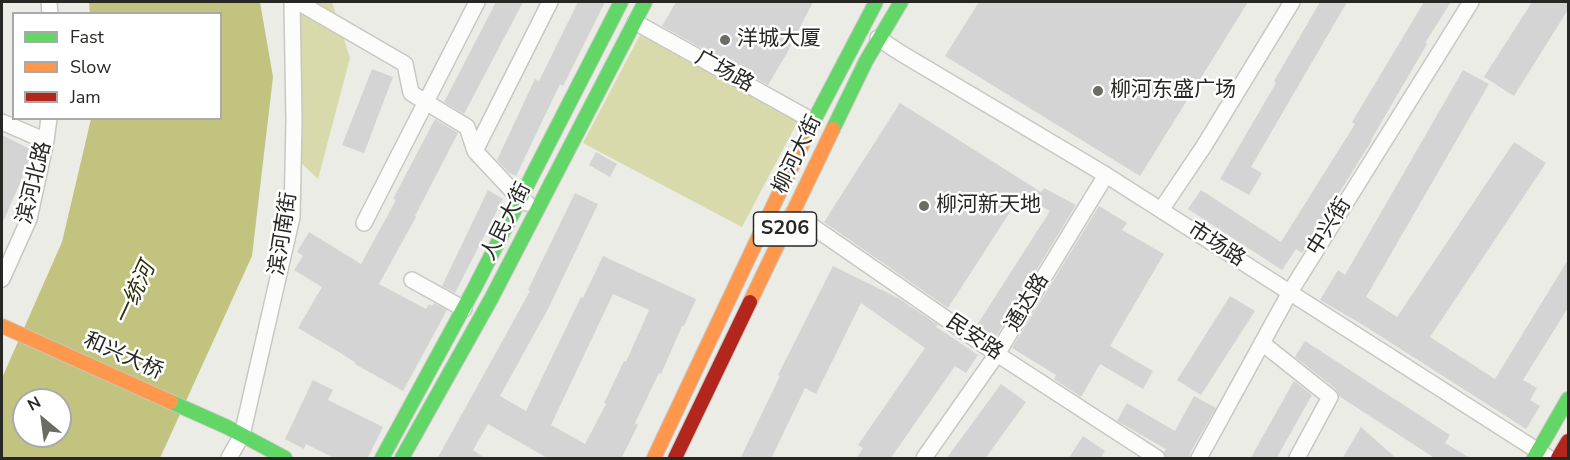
<!DOCTYPE html>
<meta charset="utf-8">
<style>
body{margin:0}
#map{position:relative;width:1570px;height:460px;overflow:hidden;background:#ebece6;font-family:"Nunito Sans",sans-serif}
canvas{display:block}
.frame{position:absolute;inset:0;border:3px solid #272723;pointer-events:none}
.legend{position:absolute;left:12px;top:12px;width:210px;height:108px;box-sizing:border-box;background:#fff;border:2px solid #a9a9a7;margin:0;padding:8px 10px;list-style:none;font-size:18px;color:#272723}
.legend li{display:flex;align-items:center;gap:12px;height:30px}
.legend b{width:30px;border:2px solid #a9a9a7}
.north{position:absolute;left:12px;top:388px;width:60px;height:60px;box-sizing:border-box;background:#fff;border:2px solid #a9a9a7;border-radius:50%;rotate:331deg;font-size:16px;font-weight:700;line-height:24px;text-align:center;color:#272723}
.north::after{content:'';display:block;margin:auto;width:21px;height:27px;background:#6c6c67;clip-path:polygon(50% 0,100% 100%,50% 72%,0 100%)}
</style>
<div id="map">
<canvas width="1570" height="460"></canvas>
<div class="frame"></div>
<ul class="legend">
<li><b style="height:8px;background:#63d668"></b>Fast</li>
<li><b style="height:8px;background:#ff974d"></b>Slow</li>
<li><b style="height:8px;background:#b3261e"></b>Jam</li>
</ul>
<div class="north">N</div>
</div>
<script>
const ctx = document.querySelector('canvas').getContext('2d');
ctx.lineJoin = 'round';
function paint(path, color) { ctx.fillStyle = color; ctx.fill(path, 'evenodd'); }
function stroke(path, color, width, dash) { ctx.strokeStyle = color; ctx.lineWidth = width; ctx.lineCap = dash ? 'butt' : 'round'; ctx.setLineDash(dash || []); ctx.stroke(path); }
function label(font, color, halo, rows, align = 'center') {
  ctx.font = font + ' "Nunito Sans","Noto Sans SC",sans-serif'; ctx.lineWidth = 5; ctx.setLineDash([]); ctx.textBaseline = 'middle'; ctx.strokeStyle = halo; ctx.fillStyle = color; for (const [text, x, y, turn = 0] of rows) {
    ctx.save(); ctx.translate(x, y); ctx.rotate((+turn || 0) * Math.PI / 180); ctx.textAlign = isNaN(turn) ? turn : align; if (halo) ctx.strokeText(text, 0, 0); ctx.fillText(text, 0, 0); ctx.restore();
  }
}
paint(new Path2D(`
 M296 2H332L350 58 318 179 297 159Z
 M640 35 799 119 742 227 583 143Z`), '#d8daab');
paint(new Path2D(`
 M89 2H260L273 77 252 256 160 458H2V378L62 242 91 119 220 118V14L90 13ZM24 400H60V436H24Z`), '#c2c37f');
paint(new Path2D(`
 M496 2H523L464 114 444 102Z
 M578 2H605L563 86 560 84 516 176 508 172 497 160 535 79 539 81Z
 M676 2H813L787 53 768 85 662 26Z
 M979 2H1248L1140 176 945 56Z
 M1320 2H1347L1251 167 1262 173 1249 195 1220 179 1276 83 1274 81Z
 M1424 2H1451L1425 43 1427 44 1371 140H1372L1302 253 1296 249 1282 270 1188 209 1201 190 1281 242 1355 124 1352 122Z
 M1532 2H1569V8L1514 96 1484 77Z
 M372 69 393 77 364 153 342 145Z
 M1463 70 1489 84 1366 297 1397 317 1514 142 1546 163 1430 337 1495 379 1569 258V306L1523 380 1537 388 1530 400 1540 406 1526 429 1360 323 1320 300 1338 270 1345 275Z
 M900 103 1041 192 1044 188 1076 205 994 340 977 325 1050 211 1021 195 948 308 824 222Z
 M435 119 458 133 415 216 416 217 379 284 426 309 429 304 432 306 434 303 447 310 403 391 355 364 356 363 339 352 298 328 322 287 294 270 303 256 297 252 309 232 361 264 396 200 393 199Z
 M2 135 34 151 2 224Z
 M596 152 617 164 610 177 589 165Z
 M488 190 503 199 455 293 442 286Z
 M575 193 598 204 548 309 500 396 526 411 581 297 583 298 603 256 696 299 684 326H682L661 374 659 373 635 423 638 425 621 459H549L488 424 473 450 486 459H437L530 291 528 290ZM613 294 649 310 626 362 624 361 604 403 606 404 585 444 551 425Z
 M1099 206 1127 223 1122 230 1164 254 1110 346 1153 371 1143 389 1100 364 1081 397 1054 379 1056 375 1012 348Z
 M833 266 898 298 938 325 936 327 938 328 978 355 966 373 955 366 890 459H856L863 448 858 445 925 348 861 303 816 394 805 388 771 459H740L780 376 778 375Z
 M1230 296 1255 311 1201 395 1177 380Z
 M1305 341 1450 435 1445 443 1472 459H1436L1339 396 1336 389 1295 357Z
 M313 380 333 390 328 400 383 427 367 459H336L306 444 304 449 285 439Z
 M1294 381 1312 395 1276 459H1250Z
 M1001 384 1026 402 985 459H946Z
 M1194 396 1216 408 1190 453 1189 459H1167L1164 452 1166 449 1117 421 1127 403 1175 431Z
 M1361 427 1397 459H1342Z
 M1083 436 1105 451 1100 459H1068Z`), '#d4d4d4');
const street = new Path2D(`
 M49 2 50 14
 M298 2 405 64 411 93 467 127 475 151 520 199 527 203
 M635 22 813 121
 M878 38 899 52 1106 175 1549 458
 M2 122 46 141
 M475 151 550 2
 M1161 210 1204 146 1292 2
 M793 213 997 354 1157 458
 M364 223 477 2
 M2 279 29 219 46 141 49 118
 M412 280 464 309
 M1262 343 1330 397 1297 458
 M229 458 242 435 292 217 294 120 292 2
 M924 458 997 354 1106 175
 M1199 458 1290 292 1471 2`);
const fast = new Path2D(`
 M811 126 876 2
 M833 129 866 61 901 2
 M171 402 227 427 285 458
 M382 458 474 289 621 2
 M402 458 491 299 645 2
 M1534 458 1568 399`);
const slow = new Path2D(`
 M750 302 833 129
 M2 326 171 402
 M654 458 811 126`);
const jam = new Path2D(`
 M675 458 750 302
 M1558 458 1568 441`);
stroke(street, '#c7c8c3', 18);
stroke(fast, '#c7c8c3', 16);
stroke(slow, '#c7c8c3', 16);
stroke(jam, '#c7c8c3', 16);
stroke(street, '#fcfcfb', 15);
stroke(fast, '#63d668', 14);
stroke(slow, '#ff974d', 14);
stroke(jam, '#b3261e', 14);
for (const [x, y, r, color] of [
 [725,40,6,"#6c6c67"],
 [1098,91,6,"#6c6c67"],
 [924,206,6,"#6c6c67"]
]) { const dot = new Path2D(); dot.arc(x, y, r, 0, 2 * Math.PI); ctx.fillStyle = color; ctx.fill(dot); stroke(dot, '#fff', 2); }
for (const [x, y, w] of [
 [785,229,63]
]) { const box = new Path2D(); box.roundRect(x - w / 2, y - 17, w, 34, 4.5); ctx.fillStyle = '#fff'; ctx.fill(box); stroke(box, '#272723', 1.5); }
label('bold 20px', '#272723', null, [
 ["S206",785,229]
]);
label('21px', '#272723', '#fff', [
 ["洋城大厦",737,40],
 ["柳河东盛广场",1110,91],
 ["柳河新天地",936,206]
], 'left');
label('21px', '#272723', '#fff', [
 ["广场路",724,72,29],
 ["柳河大街",798,155,-64],
 ["滨河北路",35,183,-76],
 ["人民大街",507,222,-63],
 ["中兴街",1330,227,-58],
 ["滨河南街",284,234,-81],
 ["市场路",1216,245,33],
 ["通达路",1028,303,-59],
 ["民安路",974,338,34],
 ["和兴大桥",123,357,24]
]);
label('italic 22px', '#303107', '#fff', [
 ["一统河",136,294,-65]
]);
</script>
